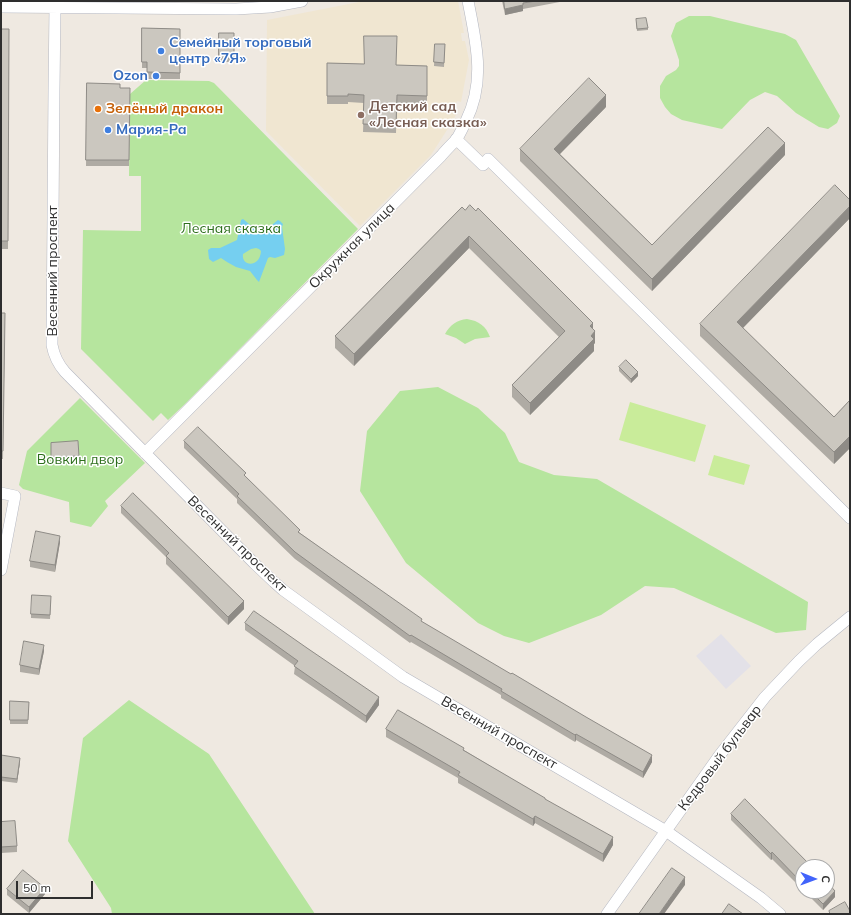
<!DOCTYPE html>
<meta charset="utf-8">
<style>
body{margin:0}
#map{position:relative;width:851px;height:915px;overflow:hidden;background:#efe9e1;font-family:Mulish,sans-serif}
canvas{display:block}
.frame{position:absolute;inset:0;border:2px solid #2e2e2e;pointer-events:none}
.north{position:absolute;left:795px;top:859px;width:40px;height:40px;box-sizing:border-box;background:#fff;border:1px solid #ababab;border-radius:50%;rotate:91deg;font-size:11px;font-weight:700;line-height:16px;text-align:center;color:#2e2e2e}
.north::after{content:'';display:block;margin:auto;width:14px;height:18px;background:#4264fb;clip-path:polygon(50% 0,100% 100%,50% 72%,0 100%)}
.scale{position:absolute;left:16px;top:881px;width:77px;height:18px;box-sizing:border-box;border:2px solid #2e2e2e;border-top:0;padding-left:5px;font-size:12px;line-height:14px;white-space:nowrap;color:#2e2e2e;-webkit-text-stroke:3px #fff;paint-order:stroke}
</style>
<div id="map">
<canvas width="851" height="915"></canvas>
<div class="frame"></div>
<div class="north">С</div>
<div class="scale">50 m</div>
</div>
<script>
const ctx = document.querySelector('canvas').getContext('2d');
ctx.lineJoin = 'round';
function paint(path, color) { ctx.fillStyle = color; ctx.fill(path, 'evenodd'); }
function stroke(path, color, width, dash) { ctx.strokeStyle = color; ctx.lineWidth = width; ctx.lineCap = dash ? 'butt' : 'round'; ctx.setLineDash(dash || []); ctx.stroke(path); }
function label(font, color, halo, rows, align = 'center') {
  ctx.font = font + ' Mulish,sans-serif'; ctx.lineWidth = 3; ctx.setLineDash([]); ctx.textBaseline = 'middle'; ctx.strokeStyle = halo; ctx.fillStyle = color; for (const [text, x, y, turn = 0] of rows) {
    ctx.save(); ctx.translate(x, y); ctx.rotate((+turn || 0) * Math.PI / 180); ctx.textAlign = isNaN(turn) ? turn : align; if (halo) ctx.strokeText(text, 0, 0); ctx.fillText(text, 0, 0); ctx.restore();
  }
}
paint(new Path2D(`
 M721 634 751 666 726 689 696 656Z`), '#e3e1e8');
paint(new Path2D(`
 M364 1H458L464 33H461L462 41H465L469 60 461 102 457 101 454 109 458 110 454 119 431 155 360 226 266 131 267 20Z`), '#f0e6d1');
paint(new Path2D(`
 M689 16H710L785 34 796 40 840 116 837 123 828 129 819 127 796 113 777 96 765 92 750 100 722 129 682 120 671 114 665 107 660 98V86L666 76 676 70 679 66V60L671 36 676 23Z
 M146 80 209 81 214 83 358 229 186 403 168 420 161 413 153 421 81 349 83 230 141 231V176H129L130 94Z
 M467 319C479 321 486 326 490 337L475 339 465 344 456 338 445 334C450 325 457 320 467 319Z
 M438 387 478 408 505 433 519 462 554 475 597 479 808 602 806 630 776 633 674 588 645 586 601 615 529 643 504 636 478 623 406 563 360 491 367 431 400 391Z
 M80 398 145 463 105 501 108 506 91 527 70 522 69 502 23 489 19 485 27 451Z
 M129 700 209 754 315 914H112L111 908 68 841 83 738Z`), '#b6e59e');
paint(new Path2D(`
 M630 402 706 425 695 462 619 440Z
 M714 455 750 465 744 485 708 475Z`), '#c9ec9a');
paint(new Path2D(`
 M243 219 260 233H262L278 220 280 221 283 224 282 227 285 249 284 255 275 258 270 257 268 258 259 282 257 280 250 271 236 267 227 262 221 258 213 262 209 259 208 250 211 248H220L237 240 241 220ZM256 248 259 249 261 251C260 268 241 267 243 254L251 249Z`), '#75cff0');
const minor = new Path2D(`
 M1 7 236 9 270 7 302 1
 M55 7 54 90 52 345C54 356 58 364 65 372L254 563 274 582 283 590 403 677 666 831 761 898 780 914
 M456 139 483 165 488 159 646 315 850 518
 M145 453 441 156C446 150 451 145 456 140 460 134 463 127 466 121 486 81 476 42 468 1
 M1 493 15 496 1 570
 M607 914 719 756 765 697 799 661 817 644 850 617`);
stroke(minor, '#b4b7c1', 12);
stroke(minor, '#fff', 11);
paint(new Path2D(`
 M502 1H565L523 9V11L505 15Z
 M636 21 648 28V30L637 31Z
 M142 28 180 29V79H147V68H142Z
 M1 29H9L8 249H1Z
 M219 33H234V62H219Z
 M435 44H445L444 67 434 66Z
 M327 63 427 66V104L397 103 396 133 363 132 364 103 348 102V104H327Z
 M87 83 120 88H130L129 166H86Z
 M606 107 560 154 652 245 785 155 652 291 520 161V149Z
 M462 207 593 329 595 343 594 344V351L530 415 512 397V385L559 337 469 248 354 366 335 348V336Z
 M850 218 743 328 834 417 850 400V448L834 464 700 336V324Z
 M1 313H5L3 459H1Z
 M619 367 638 376 631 383 619 371Z
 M184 441 246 477 300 533 422 622 652 762 643 778 576 740 575 742 501 698V695L411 642 410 643 295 559 237 503V499L184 448Z
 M51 447 79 456V460L51 461Z
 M121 506 244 609 228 625 166 564V557L121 513Z
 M60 542 55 572 30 567V561Z
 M51 600 50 619 31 618V614Z
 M245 623 307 648 379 705 366 723 294 674 295 666 245 630Z
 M44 651 39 675 20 672V665Z
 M10 701 29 702 28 724H10Z
 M386 729 464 750 545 799 613 845 603 862 535 823 533 826 458 783V778L386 737Z
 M1 755 20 762 17 783 1 781Z
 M731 814 803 867V890L772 859 771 860 731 820Z
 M1 822 17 846V852L1 853Z
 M7 889 45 894 29 913 7 895Z
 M804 891H827L835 897 823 910Z`), '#afaba4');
paint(new Path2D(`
 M523 5V11L505 15V9Z
 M606 95V107L554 160V149Z
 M785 143V155L652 291V279Z
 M850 206V218L737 334V322Z
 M469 236V248L354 366V354Z
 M593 323V333L595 331V343L594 344V351L530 415V403Z
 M638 372V376L631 383V379Z
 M850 436V448L834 464V452Z
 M60 536V542L55 572V565Z
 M244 601V609L228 625V617Z
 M44 645V651L39 675V669Z
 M379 697V705L366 723V716Z
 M576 734V740L575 742V735Z
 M652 755V762L643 778V772Z
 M20 758V762L17 783V779Z
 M535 816V823L533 826V819Z
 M613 837V845L603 862V854Z
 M772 852V859L771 860V854Z
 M685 877V885L664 914H659Z
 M45 888V894L29 913V907Z
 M835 891V897L823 910V904Z`), '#8e8b86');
const building = new Path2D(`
 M504 1H536L523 3V5L505 9Z
 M646 18 648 28 637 29 636 19Z
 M142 28 180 29V73L147 72V62H142Z
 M1 29H9L8 241H1Z
 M219 33H234V58H219Z
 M364 36H397L396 65 427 66V96L397 95 396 125 363 124 364 95 348 94V96H327V63L364 64Z
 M435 44H445L444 63 434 62Z
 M589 78 606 95 554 149 652 245 768 127 785 143 652 279 520 149Z
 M87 83 120 84V88H130L129 160H86Z
 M835 185 850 200V206L737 322 834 417 850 400V436L834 452 700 324Z
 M470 205 476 211 478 208 593 323 590 326 595 331 591 336 594 339 530 403 512 385 565 331 469 236 354 354 335 336 462 207 465 210Z
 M1 313H5L3 451H1Z
 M626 360 638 372 631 379 619 367Z
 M198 427 246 473 244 475 300 530 298 532 422 619 421 621 511 674 512 673 586 717 652 755 643 772 576 734 575 735 501 691 502 689 411 635 410 636 295 552 237 496 239 494 184 441Z
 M78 441 79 456 51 457V443Z
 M133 493 244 601 228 617 166 556 169 553 121 506Z
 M36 531 60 536 55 565 30 561Z
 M32 595 51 596 50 615 31 614Z
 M254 611 307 648 379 697 366 716 294 666 298 661 245 623Z
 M24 641 44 645 39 669 20 665Z
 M10 701 29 702 28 720H10Z
 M398 710 464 748 463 750 545 798V799L613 837 603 854 535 816 533 819 458 775 460 772 386 729Z
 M1 755 20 758 17 779 1 777Z
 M745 799 812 867H803V884L772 852 771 854 731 814Z
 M15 821 17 846 1 847V822Z
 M672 868 685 877 659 914H639Z
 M23 870 45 888 29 907 7 889Z
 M827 882 835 891 823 904 810 891H827Z
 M845 902 850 911V914H830L829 911Z
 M729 904 743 914H722Z`);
paint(building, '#cbc7bf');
stroke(building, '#8e8b86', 1);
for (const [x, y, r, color] of [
 [161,51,4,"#3f7fe0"],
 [156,76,4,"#3f7fe0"],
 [98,109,4,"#e8710a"],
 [361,115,4,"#8d6e63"],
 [108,130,4,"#3f7fe0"]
]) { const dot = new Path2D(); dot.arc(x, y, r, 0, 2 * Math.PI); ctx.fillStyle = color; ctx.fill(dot); stroke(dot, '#fff', 1.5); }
label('bold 14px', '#366cbe', '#fff', [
 ["Семейный торговый",169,43],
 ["центр «7Я»",169,59],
 ["Ozon",148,76,"right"],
 ["Мария-Ра",116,130]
], 'left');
label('bold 14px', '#785e54', '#fff', [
 ["Детский сад",369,107],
 ["«Лесная сказка»",369,123]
], 'left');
label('bold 14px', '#c56008', '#fff', [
 ["Зелёный дракон",106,109]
], 'left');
label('14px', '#2c6e1b', '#fff', [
 ["Лесная сказка",231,229],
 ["Вовкин двор",80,460]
]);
label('14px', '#2e2e2e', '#fff', [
 ["Окружная улица",352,246,-45],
 ["Весенний проспект",53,271,-90],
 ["Весенний проспект",237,544,44],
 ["Весенний проспект",499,733,30],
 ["Кедровый бульвар",720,758,-53]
]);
</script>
